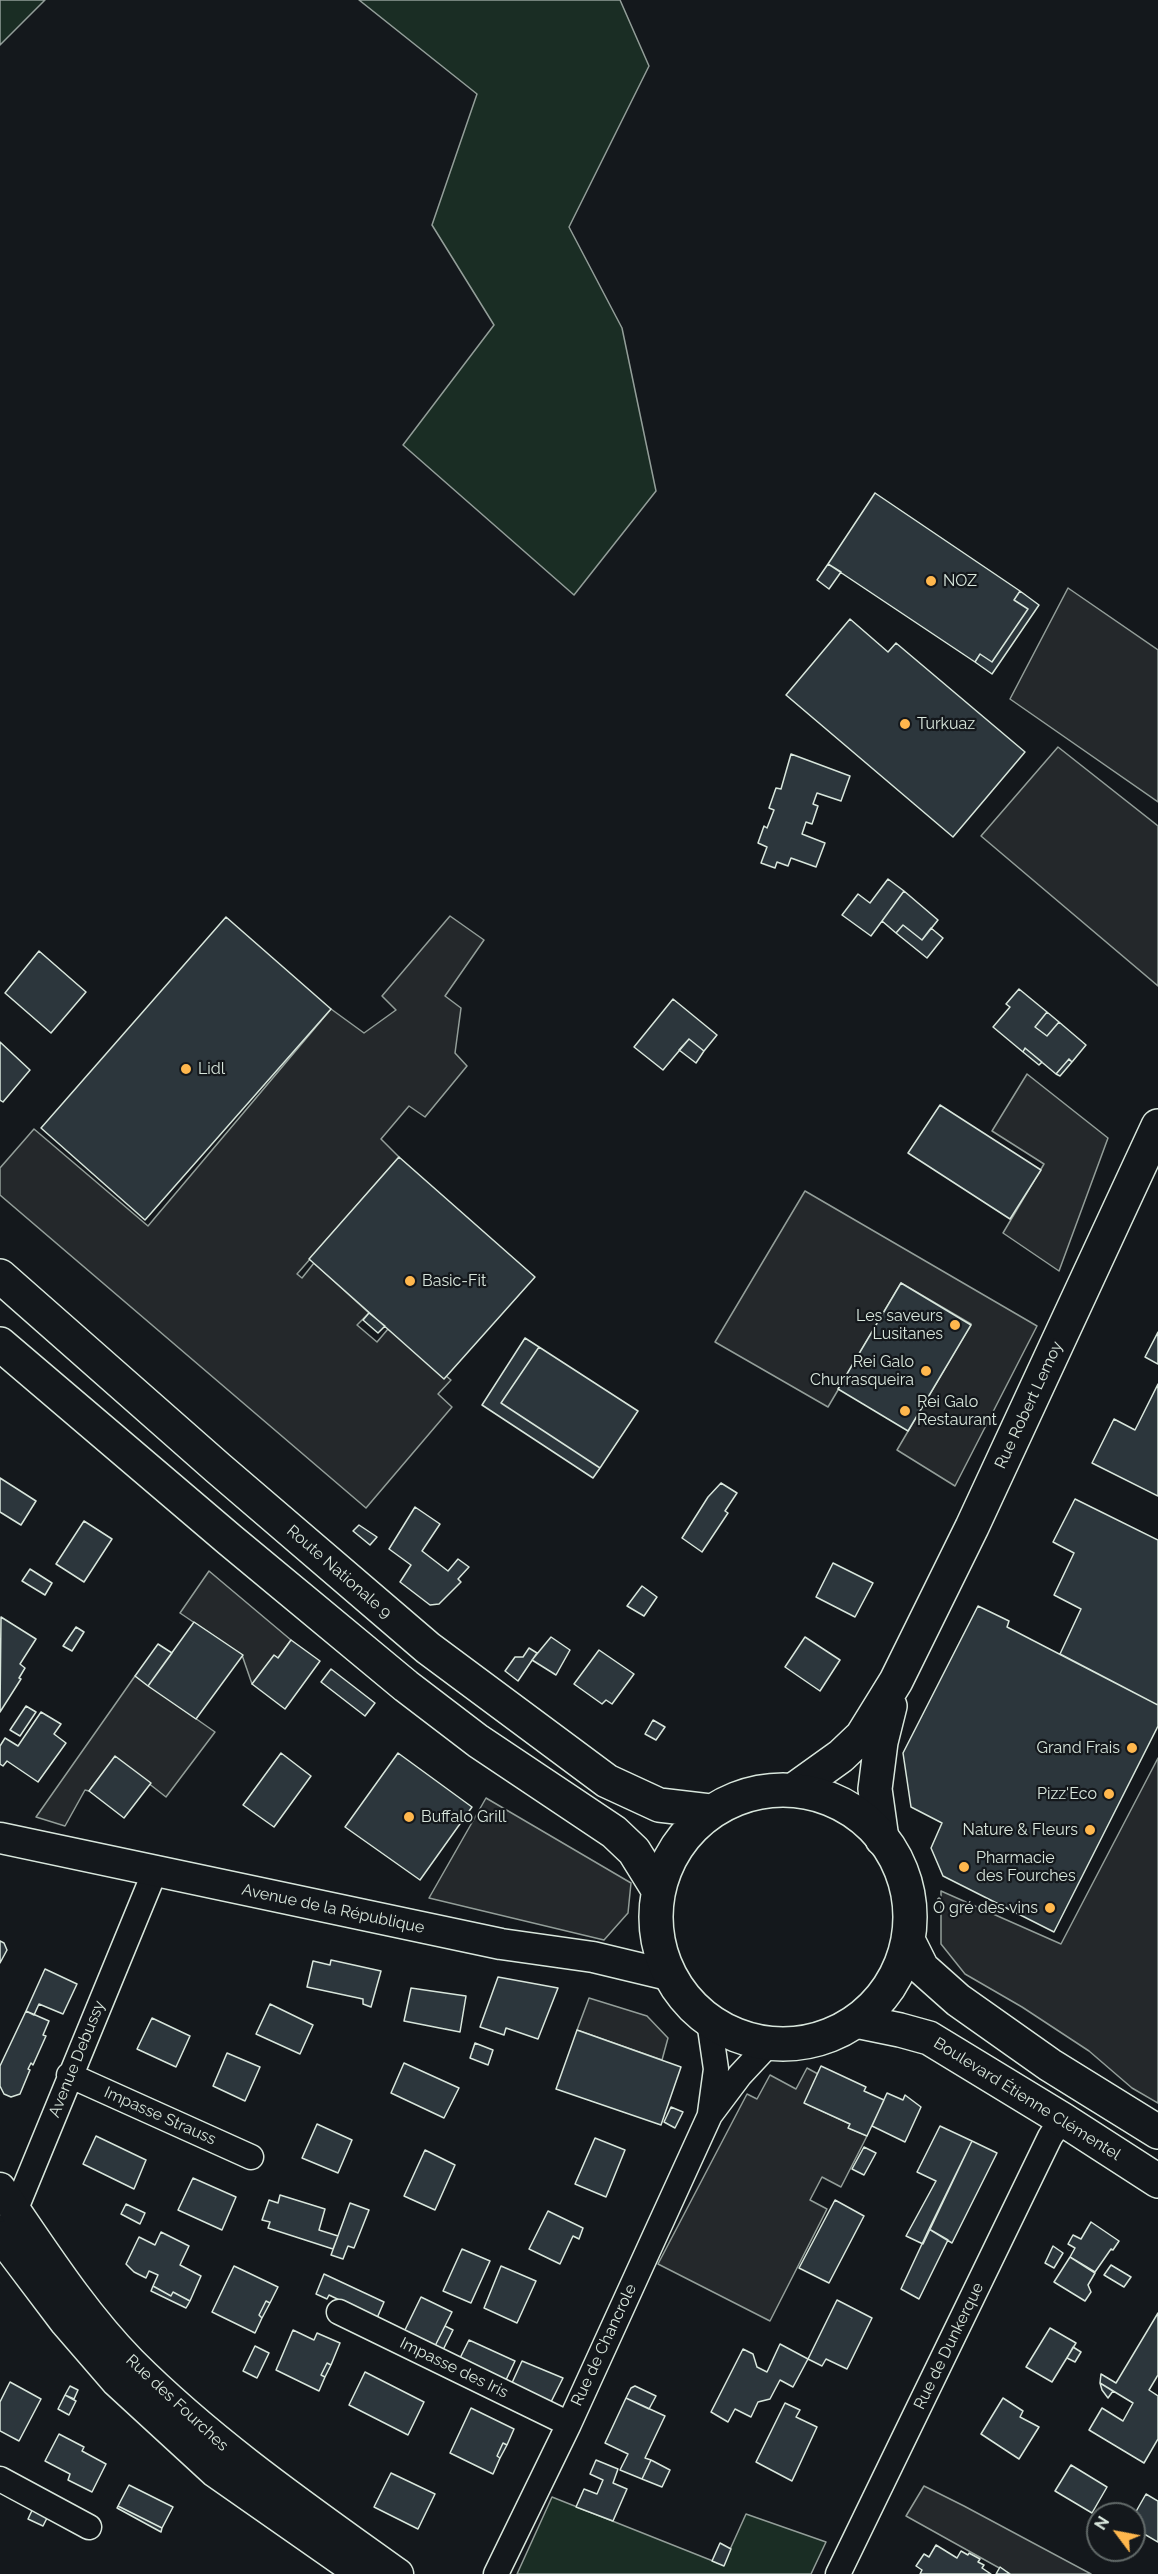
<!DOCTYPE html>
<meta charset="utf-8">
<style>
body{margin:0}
#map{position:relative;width:1158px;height:2574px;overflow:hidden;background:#14181c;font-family:Raleway,sans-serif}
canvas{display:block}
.north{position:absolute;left:1086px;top:2502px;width:60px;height:60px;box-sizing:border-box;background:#14181c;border:2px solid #626a69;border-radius:50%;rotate:302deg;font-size:16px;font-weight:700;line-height:24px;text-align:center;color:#d8e6dc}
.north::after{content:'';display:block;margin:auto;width:21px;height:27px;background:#ffb74d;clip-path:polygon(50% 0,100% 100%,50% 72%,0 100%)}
</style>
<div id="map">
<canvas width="1158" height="2574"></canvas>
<div class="north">N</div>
</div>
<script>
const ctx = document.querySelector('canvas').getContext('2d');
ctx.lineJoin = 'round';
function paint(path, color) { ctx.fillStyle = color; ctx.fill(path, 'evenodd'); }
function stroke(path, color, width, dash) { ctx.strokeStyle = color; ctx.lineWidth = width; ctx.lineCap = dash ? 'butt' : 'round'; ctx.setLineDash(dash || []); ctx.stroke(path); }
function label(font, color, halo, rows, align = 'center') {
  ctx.font = font + ' Raleway,sans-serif'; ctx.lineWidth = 4.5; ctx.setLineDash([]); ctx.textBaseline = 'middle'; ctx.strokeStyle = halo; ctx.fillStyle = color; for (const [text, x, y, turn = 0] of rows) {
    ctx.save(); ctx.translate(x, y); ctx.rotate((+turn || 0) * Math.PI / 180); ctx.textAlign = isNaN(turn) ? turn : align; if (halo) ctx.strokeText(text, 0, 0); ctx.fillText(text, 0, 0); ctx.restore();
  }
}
const green = new Path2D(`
 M0 0H45L0 45Z
 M359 0H620L649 66 569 227 622 328 656 491 574 595 403 445 494 325 432 225 477 94Z
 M552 2497 723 2565 746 2514 826 2542 811 2574H517Z`);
paint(green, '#1a2d24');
stroke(green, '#939e99', 1.5);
const parking = new Path2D(`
 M1068 588 1158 650V802L1010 699Z
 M1058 747 1158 826V986L981 836Z
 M450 916 484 940 445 996 461 1008 455 1053 467 1066 425 1117 409 1106 381 1139 399 1157 297 1274 302 1278 314 1263 369 1313 357 1325 377 1342 388 1329 451 1380 438 1394 452 1407 366 1508 0 1195V1168L34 1129 148 1226 331 1009 364 1033 396 1010 382 996Z
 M1027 1074 1108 1138 1059 1271 1003 1233 1044 1164 992 1131Z
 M805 1191 1037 1326 955 1486 897 1450 971 1324 901 1283 828 1407 715 1342Z
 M209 1571 291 1640 278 1658 274 1656 252 1684 242 1655 180 1613Z
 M135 1676 215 1732 166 1797 115 1757 89 1791 85 1790 65 1826 36 1817Z
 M1158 1758V2103L1132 2088 1089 2051 1022 2007 965 1974 941 1944V1891L1061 1944Z
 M486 1798 631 1883 628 1913 604 1940 429 1898Z
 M589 1998 647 2016 668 2038 662 2060 577 2030Z
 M807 2068 818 2074 805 2103 850 2124 849 2128 867 2136 841 2187 822 2177 810 2200 827 2209 770 2321 658 2264 747 2094 757 2099 770 2075 796 2089Z
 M924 2486 964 2506 1091 2574H1010L906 2516Z`);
paint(parking, '#24282b');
stroke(parking, '#939e99', 1.5);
const building = new Path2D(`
 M875 493 1020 591 1014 600 1028 609 992 662 980 654 975 662 828 564Z
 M828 564 841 572 829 589 817 580Z
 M1020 591 1039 605 992 674 975 662 980 654 992 662 1028 609 1014 600Z
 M850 619 888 652 896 643 1025 752 953 837 786 695Z
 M791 754 850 776 841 801 817 793 813 804 818 806 812 824 806 822 802 834 825 843 816 867 791 858 788 866 777 862 775 868 761 863 767 847 758 843 764 826 767 828 774 810 769 808 776 788 781 789Z
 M888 879 904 891 871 936 842 915 858 894 870 903Z
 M904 891 938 920 922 940 903 925 896 933 882 921Z
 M226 917 331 1009 145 1220 41 1128Z
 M903 925 922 940 931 928 943 938 927 958 896 933Z
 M39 951 86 992 51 1033 5 993Z
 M1019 989 1047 1012 1035 1027 1047 1036 1059 1022 1086 1045 1072 1062 1069 1059 1056 1074 1025 1048 1023 1052 993 1027 1010 1007 1006 1004Z
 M673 999 717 1035 704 1051 689 1039 663 1070 634 1047Z
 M1047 1012 1059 1022 1047 1036 1035 1027Z
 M689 1039 704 1051 696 1063 679 1050Z
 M0 1042 30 1070 3 1102 0 1100Z
 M1025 1048 1042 1062 1039 1065 1023 1052Z
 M1069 1059 1072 1062 1060 1076 1056 1074Z
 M940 1105 1041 1170 1010 1219 908 1153Z
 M399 1157 535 1277 444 1379 309 1259Z
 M901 1283 971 1325 908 1431 838 1389Z
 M369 1313 385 1326 378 1333 363 1320Z
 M1158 1332V1364L1145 1357Z
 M525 1338 539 1347 501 1403 600 1468 593 1478 482 1405Z
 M539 1347 638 1411 600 1468 501 1403Z
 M1158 1384V1496L1092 1463 1114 1419 1135 1430Z
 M0 1478 36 1501 21 1525 0 1512Z
 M721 1483 737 1493 725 1511 728 1513 702 1552 682 1538 708 1497Z
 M1075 1499 1158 1540V1705L1060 1654 1081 1609 1054 1595 1074 1553 1053 1542Z
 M415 1507 440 1524 422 1551 448 1571 458 1559 469 1567 458 1579 461 1582 439 1604 430 1605 400 1582 411 1565 389 1549Z
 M84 1521 112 1539 84 1582 56 1564Z
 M359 1525 377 1537 370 1545 353 1531Z
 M833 1563 873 1583 855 1617 816 1597Z
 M30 1569 52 1583 45 1595 22 1581Z
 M642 1586 657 1597 644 1616 627 1606Z
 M978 1606 1009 1621 1007 1627 1158 1705V1726L1054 1932 943 1876 931 1848 942 1823 911 1807 903 1753Z
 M1 1617 36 1639 20 1664 25 1668 19 1678 21 1679 0 1712Z
 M194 1622 243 1655 196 1719 148 1686Z
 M76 1627 84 1632 72 1651 63 1646Z
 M551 1637 570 1650 556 1675 532 1660Z
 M805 1637 840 1660 820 1691 785 1667Z
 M291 1640 320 1661 285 1709 252 1684 274 1655 278 1658Z
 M158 1644 172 1653 148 1686 135 1676Z
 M529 1648 537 1653 518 1681 505 1671 515 1657H523Z
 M599 1650 634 1674 612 1704 606 1700 602 1704 574 1684Z
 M331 1669 375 1703 365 1716 321 1682Z
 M26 1706 36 1712 20 1736 10 1730Z
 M41 1712 61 1724 54 1734 66 1743 38 1782 7 1761 3 1766 0 1764V1746L5 1738 18 1746Z
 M653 1720 665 1727 656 1740 645 1734Z
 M281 1753 311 1776 274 1827 243 1805Z
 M398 1753 472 1807 420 1880 345 1827Z
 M115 1756 151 1783 124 1818 89 1791Z
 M0 1941 4 1943 7 1950 0 1963Z
 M331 1960 381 1971 371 2007 363 2004V1999L307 1987 313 1961 330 1965Z
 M45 1969 77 1984 63 2014 39 2004 34 2015 26 2011Z
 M498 1977 558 1988 538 2039 506 2028 504 2035 480 2027Z
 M411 1988 466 1996 460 2032 404 2021Z
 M270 2004 313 2025 300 2054 256 2034Z
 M26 2011 49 2021 43 2035 46 2036 33 2065 31 2063 28 2069 30 2070 20 2094 11 2097 4 2094 0 2086V2066Z
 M152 2018 190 2036 176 2067 137 2049Z
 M577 2030 681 2067 661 2125 556 2089Z
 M475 2043 493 2050 488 2065 470 2058Z
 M227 2053 260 2067 245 2101 213 2086Z
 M404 2063 459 2088 444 2118 391 2093Z
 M821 2066 866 2087 864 2091 884 2100 867 2136 848 2128 850 2124 804 2103Z
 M887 2093 903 2100 905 2095 921 2107 905 2142 872 2126Z
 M671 2107 683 2112 675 2128 664 2122Z
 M317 2124 352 2140 338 2173 302 2158Z
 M940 2126 972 2141 923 2244 906 2236 936 2181 917 2172Z
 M96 2136 146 2160 134 2189 83 2164Z
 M595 2138 625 2150 606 2197 575 2184Z
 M972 2141 997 2153 952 2243 929 2229Z
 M864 2147 876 2153 864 2175 852 2169Z
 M425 2150 455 2165 435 2210 404 2196Z
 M193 2178 236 2197 222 2230 178 2210Z
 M280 2195 325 2209 319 2230 338 2236 333 2249 268 2228 270 2222 262 2220 269 2200 278 2203Z
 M835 2200 864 2216 829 2283 799 2268Z
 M350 2203 369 2210 354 2248 348 2246 343 2259 331 2255Z
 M126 2204 145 2213 140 2224 121 2214Z
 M548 2211 583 2228 579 2239 573 2236 560 2264 529 2249Z
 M1091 2222 1119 2241 1113 2250 1111 2249 1095 2272 1070 2257 1075 2248 1068 2244 1073 2235 1081 2239Z
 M929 2229 948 2240 919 2299 901 2289Z
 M161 2232 189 2246 180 2265 201 2276 190 2301 173 2292 171 2296 153 2286 158 2275 149 2271 146 2278 134 2272 126 2264 139 2237 155 2245Z
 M1053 2246 1063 2253 1054 2268 1045 2263Z
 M462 2249 490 2261 471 2303 443 2291Z
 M1070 2257 1095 2273 1088 2285 1091 2292 1085 2301 1054 2282Z
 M1111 2265 1131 2277 1124 2287 1104 2275Z
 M234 2266 278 2287 270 2303 266 2301 259 2315 262 2318 255 2333 212 2312Z
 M501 2266 536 2281 517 2323 484 2308Z
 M324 2274 384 2302 377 2318 329 2295 327 2299 316 2294Z
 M153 2286 171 2296 173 2292 190 2301 186 2308 151 2291Z
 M421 2297 452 2312 434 2348 403 2334Z
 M837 2300 872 2318 847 2369 826 2359 822 2366 808 2359Z
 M266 2301 270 2303 262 2318 259 2315Z
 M1158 2313V2375L1149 2390 1158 2396V2439L1144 2463 1089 2430 1102 2408 1123 2421 1133 2403 1100 2383 1101 2374 1116 2383Z
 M445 2326 453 2330 442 2352 434 2348Z
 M1050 2328 1076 2343 1052 2382 1026 2367Z
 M293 2330 314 2340 317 2333 340 2343 331 2365 327 2363 321 2375 325 2377 319 2391 276 2370Z
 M469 2340 515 2361 505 2382 459 2360Z
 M780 2344 808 2359 793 2387 780 2380 770 2399 758 2402 751 2417 735 2409 728 2422 711 2412 743 2349 753 2354 757 2367 767 2372Z
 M255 2346 269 2353 257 2378 243 2371Z
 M1073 2347 1081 2352 1075 2362 1067 2358Z
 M522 2361 563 2378 550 2404 511 2385Z
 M327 2363 331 2365 325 2377 321 2375Z
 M365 2372 424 2402 408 2435 349 2405Z
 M10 2382 41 2399 19 2441 0 2431V2402Z
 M1100 2383 1113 2391 1108 2398 1102 2390Z
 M70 2386 78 2390 74 2399 65 2395Z
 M635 2386 656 2396 649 2409 626 2398 631 2388Z
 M65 2395 76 2401 69 2415 58 2409Z
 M626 2398 665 2416 645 2458 651 2460 642 2479 620 2470 628 2454 605 2443Z
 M1003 2398 1023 2411 1020 2417 1039 2427 1019 2459 981 2434Z
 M785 2403 800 2410 796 2417 817 2427 792 2481 756 2462Z
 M471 2408 514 2429 507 2445 503 2443 497 2456 500 2458 493 2474 450 2453Z
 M59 2434 84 2447 82 2451 106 2464 92 2492 68 2480 70 2474 45 2461Z
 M503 2443 507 2445 500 2458 497 2456Z
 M596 2460 618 2469 613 2483 627 2489 613 2521 576 2507 584 2489 597 2494 603 2480 590 2474Z
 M651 2460 670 2470 662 2487 642 2479Z
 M1071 2465 1107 2487 1092 2513 1055 2491Z
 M391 2473 435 2494 418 2529 374 2507Z
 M129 2485 173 2507 162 2528 118 2506Z
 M1146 2494 1158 2501V2542L1134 2528V2515Z
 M35 2504 50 2512 43 2526 28 2519Z
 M118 2506 162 2528 161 2532 117 2508Z
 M720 2543 731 2549 724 2566 712 2561Z
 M936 2545 957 2558 961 2551 968 2555 969 2553 980 2559 978 2562 984 2565 982 2568 991 2574H920L922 2570 916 2566 924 2554 929 2557Z
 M1000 2567 1010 2574H996Z`);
paint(building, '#2c363c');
stroke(building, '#d8e6dc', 1.5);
const minor = new Path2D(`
 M709 2021 716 2069 710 2113
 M69 2075 251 2157
 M10 2223 155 1871
 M339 2312 569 2424
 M0 2479 89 2527
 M496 2574 569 2424 710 2115 740 2075 769 2044
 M838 2574 1050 2137 1062 2119`);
const tertiary = new Path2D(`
 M0 1838 501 1944 593 1957 668 1975
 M0 2188C41 2247 81 2311 131 2362 212 2443 306 2508 398 2574
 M0 2236 65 2322 116 2381 215 2472 361 2574`);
const secondary = new Path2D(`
 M795 1789 841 1756 862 1736 896 1681 972 1527 1158 1126
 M882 1839 875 1789 881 1742 890 1706`);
const primary = new Path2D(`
 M0 1276 218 1468 428 1648 607 1781 659 1805 710 1811
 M0 1344 230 1540 406 1686 478 1741 614 1832 634 1851 657 1888
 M656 1917a127 127 0 1 1 254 0a127 127 0 1 1-254 0Z
 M909 1942 922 1968 958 2000 1050 2065 1158 2132
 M856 2021 900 2030 929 2038 1062 2119 1158 2181`);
stroke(minor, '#d8e6dc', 27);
stroke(tertiary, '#d8e6dc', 33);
stroke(secondary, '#d8e6dc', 36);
stroke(primary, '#d8e6dc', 36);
stroke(minor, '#14181c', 24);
stroke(tertiary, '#14181c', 30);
stroke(secondary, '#14181c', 33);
stroke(primary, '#14181c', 33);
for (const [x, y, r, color] of [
 [931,581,6,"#ffb74d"],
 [905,724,6,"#ffb74d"],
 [186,1069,6,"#ffb74d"],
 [410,1281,6,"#ffb74d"],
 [955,1325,6,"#ffb74d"],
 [926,1371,6,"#ffb74d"],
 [905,1411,6,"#ffb74d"],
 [1132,1748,6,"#ffb74d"],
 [1109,1794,6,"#ffb74d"],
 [409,1817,6,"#ffb74d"],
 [1090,1830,6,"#ffb74d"],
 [964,1867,6,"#ffb74d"],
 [1050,1908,6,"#ffb74d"]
]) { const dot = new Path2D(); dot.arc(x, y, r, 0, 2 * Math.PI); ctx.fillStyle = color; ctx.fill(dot); stroke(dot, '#14181c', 2); }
label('16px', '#d8e6dc', '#14181c', [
 ["NOZ",943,581],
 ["Turkuaz",917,724],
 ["Lidl",198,1069],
 ["Basic-Fit",422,1281],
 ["Les saveurs",943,1316,"right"],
 ["Lusitanes",943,1334,"right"],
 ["Rei Galo",914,1362,"right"],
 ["Churrasqueira",914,1380,"right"],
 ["Rei Galo",917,1402],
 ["Restaurant",917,1420],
 ["Grand Frais",1120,1748,"right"],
 ["Pizz'Eco",1097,1794,"right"],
 ["Buffalo Grill",421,1817],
 ["Nature & Fleurs",1078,1830,"right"],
 ["Pharmacie",976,1858],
 ["des Fourches",976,1876],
 ["Ô gré des vins",1038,1908,"right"]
], 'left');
label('16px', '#d8e6dc', '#14181c', [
 ["Rue Robert Lemoy",1029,1405,-65],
 ["Route Nationale 9",339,1572,41],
 ["Avenue de la République",333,1909,12],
 ["Avenue Debussy",77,2059,-68],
 ["Boulevard Étienne Clémentel",1027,2099,32],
 ["Impasse Strauss",160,2116,24],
 ["Rue de Chancrole",604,2345,-65],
 ["Rue de Dunkerque",949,2346,-64],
 ["Impasse des Iris",454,2368,26],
 ["Rue des Fourches",177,2403,43]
]);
</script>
